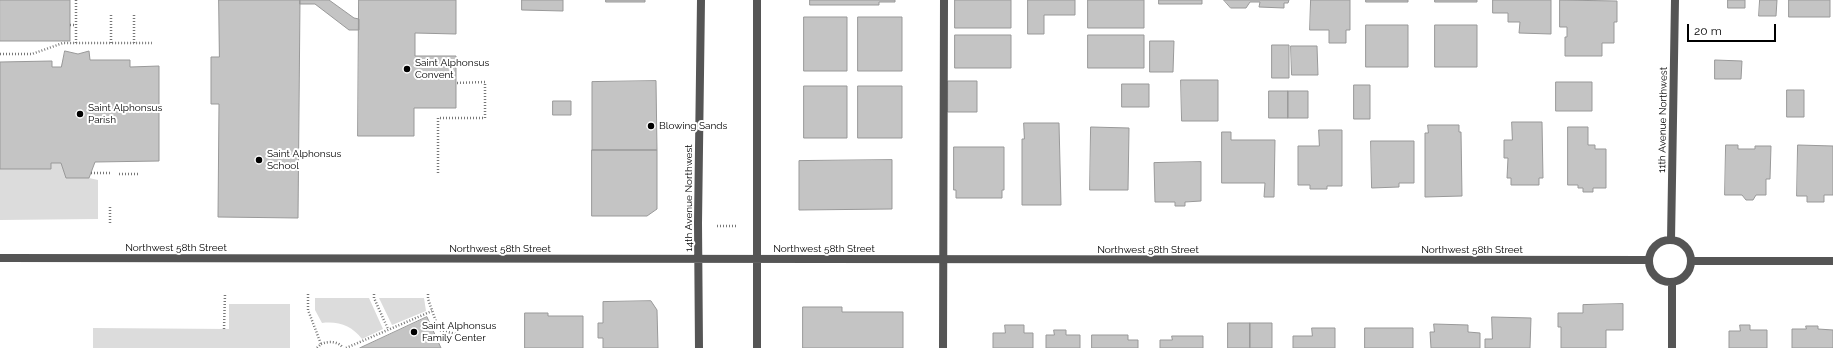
<!DOCTYPE html>
<style>
body{margin:0}
#map{position:relative;width:1833px;height:348px;overflow:hidden;background:#fff;font-family:Raleway,sans-serif}
canvas{display:block}
.scale{position:absolute;left:1687px;top:24px;width:89px;height:18px;box-sizing:border-box;border:2px solid #000;border-top:0;padding-left:5px;font-size:12px;line-height:14px;white-space:nowrap;color:#000;-webkit-text-stroke:3px #fff;paint-order:stroke}
</style>
<div id="map">
<canvas width="1833" height="348"></canvas>
<div class="scale">20 m</div>
</div>
<script>
const ctx = document.querySelector('canvas').getContext('2d');
ctx.lineJoin = 'round';
function paint(path, color) { ctx.fillStyle = color; ctx.fill(path, 'evenodd'); }
function stroke(path, color, width, dash) { ctx.strokeStyle = color; ctx.lineWidth = width; ctx.lineCap = dash ? 'butt' : 'round'; ctx.setLineDash(dash || []); ctx.stroke(path); }
function label(font, color, halo, rows, align = 'center') {
  ctx.font = font + ' Raleway,sans-serif'; ctx.lineWidth = 4; ctx.setLineDash([]); ctx.textBaseline = 'middle'; ctx.strokeStyle = halo; ctx.fillStyle = color; for (const [text, x, y, turn = 0] of rows) {
    ctx.save(); ctx.translate(x, y); ctx.rotate((+turn || 0) * Math.PI / 180); ctx.textAlign = isNaN(turn) ? turn : align; if (halo) ctx.strokeText(text, 0, 0); ctx.fillText(text, 0, 0); ctx.restore();
  }
}
paint(new Path2D(`
 M51 163H61L67 178H89L98 180V219L0 220V169H51Z
 M315 298H369L383 329 362 339C352 326 339 321 322 323L315 310Z
 M379 298H424L426 311 392 325Z
 M229 304H290V348H93V328L229 329Z`), '#dcdcdc');
const building = new Path2D(`
 M0 0H70V41H0Z
 M219 0H300L298 218 218 217 219 104H211V57H219Z
 M300 0H329L354 18 359 19V30H349L315 4H300Z
 M359 0H456V34L415 33V56H456V108H414V136H358Z
 M522 0H563V11L522 10Z
 M606 0H645V2H606Z
 M810 0H895V2H879V5H810Z
 M955 0H1011V28H955Z
 M1028 0H1075V15H1044V34H1028Z
 M1088 0H1144V28H1088Z
 M1159 0H1202V4H1159Z
 M1224 0H1289L1288 3H1284V8L1259 7 1260 2H1250L1246 8H1231Z
 M1311 0H1350V30H1346V43H1329V30H1310Z
 M1366 0H1408V2H1366Z
 M1435 0H1477V2H1435Z
 M1493 0H1551V34L1519 33 1520 22H1508V13H1493Z
 M1560 0 1617 1V22H1614V43H1602V56H1565V37H1567V27H1560Z
 M1728 0H1745V8H1728Z
 M1760 0H1777L1776 16H1759Z
 M1789 0H1830V17H1789Z
 M804 17H847V71H804Z
 M858 17H902V71H858Z
 M1366 25H1408V67H1366Z
 M1435 25H1477V67H1435Z
 M955 35H1011V68H955Z
 M1088 35H1144V68H1088Z
 M1150 41H1174L1173 72H1150Z
 M1272 45H1289V78H1272Z
 M1291 46H1317L1318 75H1292Z
 M65 51 78 54 89 51 90 60H130V67L159 66V161L95 162 89 178H66L61 163H51V169H0V62L52 61V67H61Z
 M1715 60 1742 61 1741 79H1715Z
 M1181 80H1218V121H1182Z
 M656 81 657 150H592V82Z
 M948 81H977V112H948Z
 M1556 82H1592V111H1556Z
 M1122 84H1149V107H1122Z
 M1354 85H1370V119H1354Z
 M804 86H847V138H804Z
 M858 86H902V138H858Z
 M1787 90H1804V117H1787Z
 M1269 91H1288V118H1269Z
 M1288 91H1308V118H1288Z
 M553 101H571V115H553Z
 M1512 122H1542L1543 178H1539V185H1511V178H1507L1508 158H1504V140H1512Z
 M1024 123H1059L1061 205H1022V139H1024Z
 M1428 125H1459V132H1461L1462 196 1425 197V133H1428Z
 M1091 127 1129 128 1128 190H1090Z
 M1568 127H1588V145H1595V149H1606V188H1593V192H1583V188H1578V185H1568Z
 M1319 130H1342V186H1327V189H1310V185H1298V146H1319Z
 M1222 132H1231V140H1275L1274 197H1264L1265 183H1222Z
 M1371 141H1414V183H1399V187L1372 188Z
 M1726 145H1738V149H1755V146H1771L1770 179H1766V195H1756L1753 200H1746L1742 195H1725Z
 M1798 145 1833 146V195H1824V202H1807V196H1797Z
 M954 147H1004V190H1002V198H956V190H954Z
 M592 150H657V209L647 216H592Z
 M892 160V209L799 210V161Z
 M1201 162V201L1185 202V206H1175V202H1155L1154 163Z
 M651 301 657 310 658 348H603V338H598V323H603V302Z
 M1623 304V330H1606V348H1561V327H1558V313H1583V305Z
 M803 307H842V312H903V348H803Z
 M525 313H548V316H583V348H525Z
 M427 317 441 348H360Z
 M1492 317 1531 318 1530 348H1485V339H1492Z
 M1228 323H1250V348H1228Z
 M1250 323H1272V348H1250Z
 M1434 324 1468 325V332L1480 333V348H1431L1430 332H1434Z
 M1005 325H1024V333H1033V348H993V333H1005Z
 M1740 325H1750V330H1767V348H1729V331H1740Z
 M1806 326H1818V329L1833 330V348H1792V329H1806Z
 M1312 328H1335V348H1293V336H1312Z
 M1365 328H1413V348H1365Z
 M1054 330H1066V335H1080V348H1046V335H1054Z
 M1092 335H1128V340H1138V348H1092Z
 M1172 336H1203V348H1160V340H1172Z`);
paint(building, '#c4c4c4');
stroke(building, '#999', 1);
stroke(new Path2D(`
 M76 0V43
 M111 15V43
 M134 15V43
 M70 25H76
 M0 54H32L63 43H152
 M91 173H110
 M438 173V118H485V82L456 83
 M119 174H139
 M110 207V223
 M717 226H738
 M308 294V310L321 344 317 348
 M374 294V298L388 329
 M428 294V299L439 330 465 336
 M224 329 225 294
 M321 344C329 341 338 341 343 348
 M346 348 432 311`), '#777', 2.5, [1, 2]);
stroke(new Path2D(`
 M943 348 944 0`), '#555', 8);
stroke(new Path2D(`
 M757 0V348
 M1649 261a21 21 0 1 1 42 0a21 21 0 1 1-42 0Z
 M1671 240 1675 0
 M0 258 1649 260
 M1692 261H1833
 M699 348 698 223 701 0
 M1672 348V282`), '#555', 8);
for (const [x, y, r, color] of [
 [407,69,4,"#000"],
 [80,114,4,"#000"],
 [651,126,4,"#000"],
 [259,160,4,"#000"],
 [414,332,4,"#000"]
]) { const dot = new Path2D(); dot.arc(x, y, r, 0, 2 * Math.PI); ctx.fillStyle = color; ctx.fill(dot); stroke(dot, '#fff', 1.5); }
label('10px', '#000', '#fff', [
 ["Saint Alphonsus",415,63],
 ["Convent",415,75],
 ["Saint Alphonsus",88,108],
 ["Parish",88,120],
 ["Blowing Sands",659,126],
 ["Saint Alphonsus",267,154],
 ["School",267,166],
 ["Saint Alphonsus",422,326],
 ["Family Center",422,338]
], 'left');
label('10px', '#000', '#fff', [
 ["11th Avenue Northwest",1663,120,-89],
 ["14th Avenue Northwest",689,198,-90],
 ["Northwest 58th Street",176,248],
 ["Northwest 58th Street",500,249],
 ["Northwest 58th Street",824,249],
 ["Northwest 58th Street",1148,250],
 ["Northwest 58th Street",1472,250]
]);
</script>
